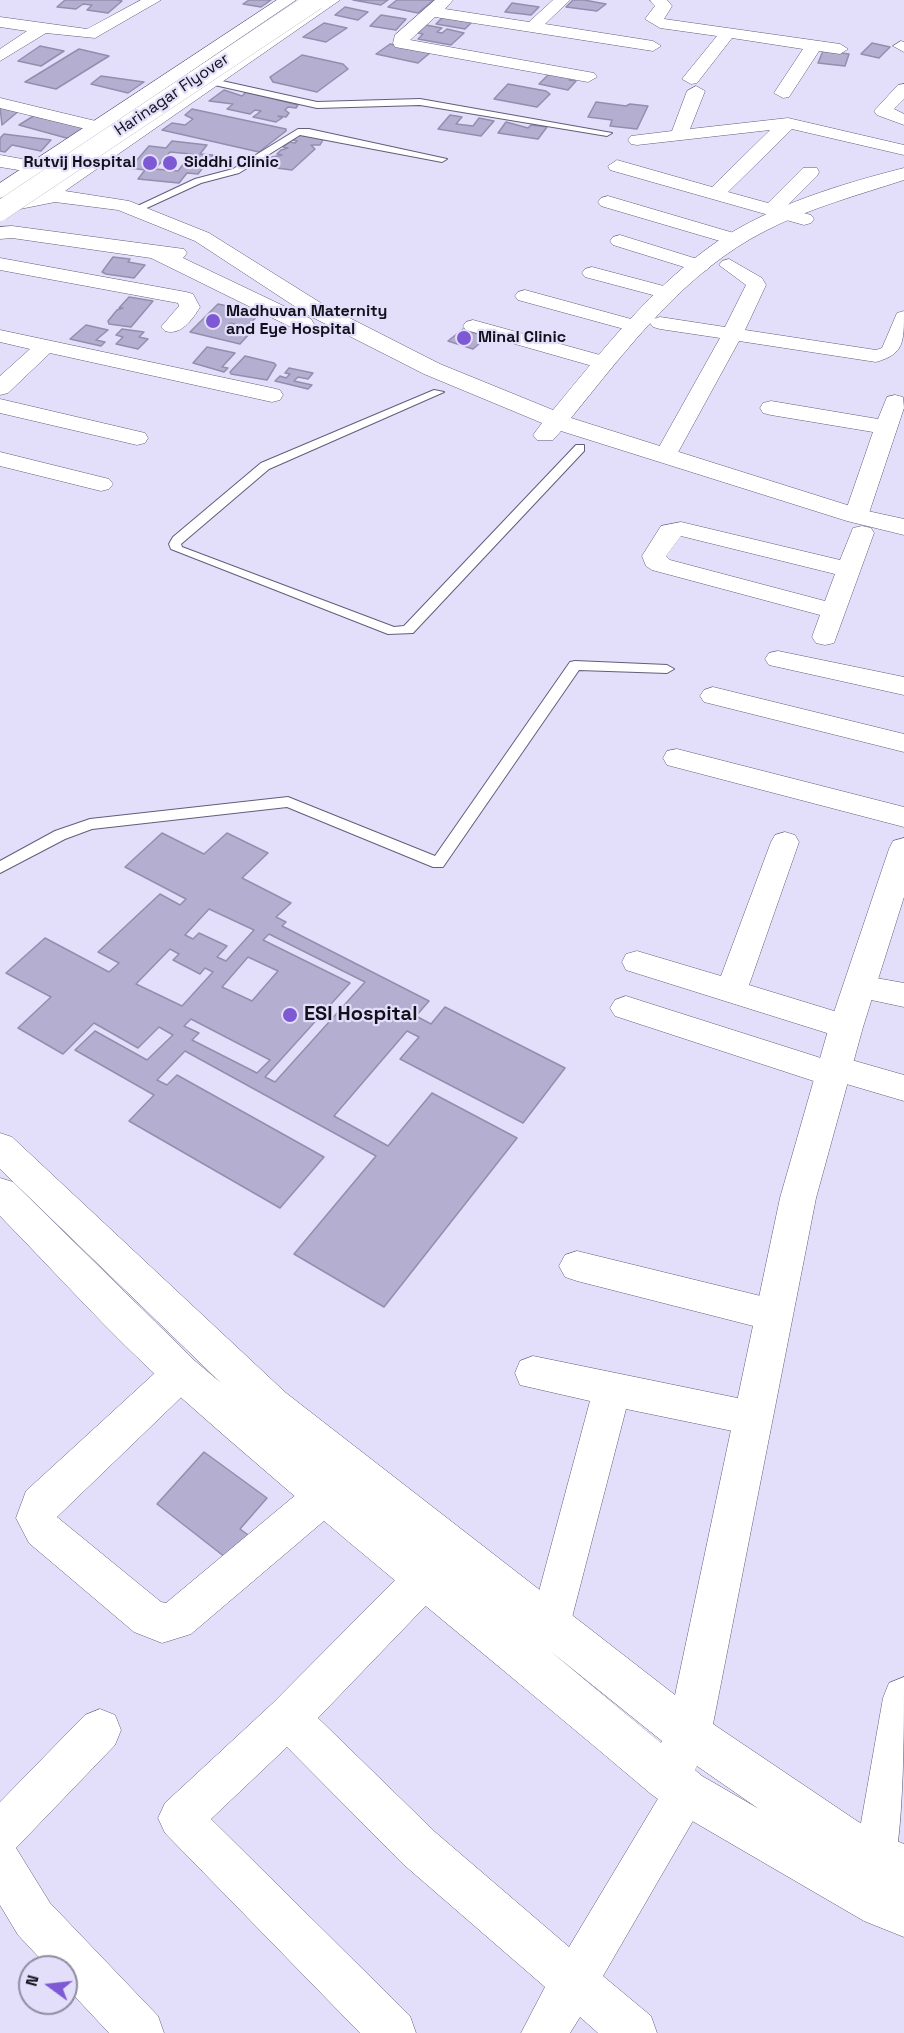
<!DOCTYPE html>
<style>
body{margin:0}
#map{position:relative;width:904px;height:2033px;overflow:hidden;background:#e3defa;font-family:"Space Grotesk",sans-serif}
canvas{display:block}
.north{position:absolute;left:18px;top:1955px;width:60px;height:60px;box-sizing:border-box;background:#e3defa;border:2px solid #908ca1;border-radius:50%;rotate:285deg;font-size:16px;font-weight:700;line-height:24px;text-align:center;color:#13101c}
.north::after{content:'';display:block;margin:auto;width:21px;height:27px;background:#7d59d3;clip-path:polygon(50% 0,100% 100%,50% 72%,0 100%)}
</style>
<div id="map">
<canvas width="904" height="2033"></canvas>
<div class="north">N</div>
</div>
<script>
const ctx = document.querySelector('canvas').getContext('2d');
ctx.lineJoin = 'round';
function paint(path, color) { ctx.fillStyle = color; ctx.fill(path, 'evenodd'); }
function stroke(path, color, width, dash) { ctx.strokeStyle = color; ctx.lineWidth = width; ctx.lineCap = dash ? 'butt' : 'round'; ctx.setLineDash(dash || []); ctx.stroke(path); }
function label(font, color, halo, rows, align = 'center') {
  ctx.font = font + ' "Space Grotesk",sans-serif'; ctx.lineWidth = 4.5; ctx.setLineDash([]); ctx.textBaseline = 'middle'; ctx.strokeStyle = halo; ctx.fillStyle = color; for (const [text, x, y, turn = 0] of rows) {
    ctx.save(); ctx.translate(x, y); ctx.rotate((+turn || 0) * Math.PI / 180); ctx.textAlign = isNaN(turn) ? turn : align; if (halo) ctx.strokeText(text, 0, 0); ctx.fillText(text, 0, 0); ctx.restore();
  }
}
const building = new Path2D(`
 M65 0H117L122 1 108 13 87 10 92 5 83 4 76 9 57 7Z
 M249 0H271L261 7 243 4Z
 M353 0H388L381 5Z
 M397 0H434L418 13 388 7Z
 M573 0H584L606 4 597 11 566 7Z
 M512 3 539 7 531 15 505 12Z
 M345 7 368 12 358 20 335 15Z
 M381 15 406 19 396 30 370 26Z
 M444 16 473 21 465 29 436 24Z
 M324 23 347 28 326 42 303 37Z
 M426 25 442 28 437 32 442 33 447 29 464 33 451 45 418 39 423 34 418 33Z
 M872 43 890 47 879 58 861 54Z
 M390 44 431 52 418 63 376 54Z
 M40 46 64 51 41 66 18 61Z
 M79 49 109 56 56 89 25 82Z
 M823 51 849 54 845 66 818 63Z
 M302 55 343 64 348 69 317 92 273 82 270 77Z
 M550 73 572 77 569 80 576 81 568 90 539 84Z
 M101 76 144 82 128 93 91 84Z
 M508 84 546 91 550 94 537 107 494 99Z
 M224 90 242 96 246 92 298 105 296 108 288 107 285 110 289 113 286 117 278 116 282 118 276 122 253 117 261 111 255 110 250 114 227 109 233 104 209 101Z
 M596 102 626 106 630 104 648 106 637 129 610 126 612 120 588 117Z
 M0 107 20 110 2 125Z
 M192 109 286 129V131L259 152 162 130 172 123 185 125 193 119 185 115Z
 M35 115 87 127 70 139 19 125Z
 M450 115 462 117 456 124 473 126 479 118 494 121 481 136 438 129Z
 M506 122 528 128 531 125 547 127 538 139 498 133Z
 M4 134 51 140 41 151 12 145 5 152 0 151V138Z
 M299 135 324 138 320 145H311L315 149 292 170 276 168 269 163 272 157 282 155 277 154 281 150 288 148 283 147 290 142 295 143 297 141 293 140Z
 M172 141 207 145 200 154 213 155 198 174 187 173 179 183 138 179 145 170 130 168 149 146 166 148ZM170 152 191 154 178 171 155 169Z
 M113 257 130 259 128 262 145 265 134 278 106 274 102 272Z
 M129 297 153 301 131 327 109 324 108 321 117 310 123 308H119Z
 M218 304 260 313 247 327 230 323 225 327 250 333 240 344 190 332Z
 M86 325 108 330 96 340 105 342 101 346 70 339Z
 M122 329 144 332 139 337 148 339 138 349 116 344 123 337 116 335Z
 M463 329 487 337 473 349 448 341Z
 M207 347 235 353 222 367 228 368 224 372 193 363Z
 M245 356 274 363 276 365 267 380 231 374 230 372Z
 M289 368 313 373 308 379 298 377 294 381 312 385 308 389 275 381 280 376 286 378 290 374 285 373Z
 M162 833 204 854 227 833 268 853 242 878 291 903 276 917 286 922 282 926 429 1001 416 1016 431 1024 445 1007 565 1068 523 1123 400 1059 419 1037 407 1031 334 1116 388 1146 432 1093 517 1138 384 1307 294 1254 376 1156 185 1051 157 1080 167 1085 177 1075 324 1157 280 1208 129 1121 154 1095 75 1050 95 1031 147 1060 173 1035 159 1027 138 1048 94 1023 63 1054 18 1028 51 997 6 973 45 938 109 972 119 963 98 952 160 894 180 905 186 899 125 867ZM209 909 254 930 226 961 217 957 227 946 199 933 193 939 185 935ZM269 934 365 982 275 1082 265 1077 350 983 263 940ZM170 949 179 954 173 960 200 974 205 968 213 972 182 1006 136 984ZM248 957 278 971 252 1001 222 987ZM191 1019 270 1060 257 1073 192 1040 199 1033 184 1026Z
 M204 1452 267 1498 240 1529 251 1537 230 1561 157 1504Z`);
paint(building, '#b4aed0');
stroke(building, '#948eae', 1.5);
const lane = new Path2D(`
 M213 79 317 102 420 99 612 133 607 136 420 105 317 108 210 84 208 82Z
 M298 129H309L447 159 442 162 300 135 239 173 201 183 138 212 129 210 195 179 233 169Z
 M434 390 444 392 269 469 181 544 182 547 394 627 404 626 576 445H584V451L413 633 388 634 171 549 169 544 173 537 261 463Z
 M575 661 667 665 674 669 667 673 579 670 443 867H433L287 807 92 829 65 839 0 873V861L55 831 90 819 288 797 435 856 570 662Z`);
const street = new Path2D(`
 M141 0H161L95 38 46 33 0 61V49L27 31 0 27V17L87 29Z
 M435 0H453L445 9 529 22 553 0H570L545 24 653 41 661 46 653 51 435 17 410 40 594 73 597 77 588 82 395 47 393 43 395 35Z
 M650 0H667L672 6 664 19 840 44 848 49 840 54 819 51 789 97 783 98 774 93 803 49 732 38 697 83 691 84 682 79 717 36 660 28 645 19 655 6Z
 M901 41 904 42V52L893 46Z
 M904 84V99L894 109 904 114V125L877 115 874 111 898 85Z
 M696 86 705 91 690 129 788 118 904 145V155L792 129 728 192 768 203 803 168H817L819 172 817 176 785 208 811 215 814 219 811 223 804 225 610 170 608 166 617 160 712 187 770 130 637 145 631 144 628 140 631 136 672 131 687 91Z
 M0 98 104 123 107 127 98 132 0 108Z
 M0 155 44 163 46 167 37 173 0 167Z
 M608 196 744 236 747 240 737 246 601 206 598 202 601 198Z
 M620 235 707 262 710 266 707 270 700 272 613 245 610 241 613 237Z
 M0 258 186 292 193 294 200 307C192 320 181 336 165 331L161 327 179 306 178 303 0 270Z
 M729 259 762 278 766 285 745 330 876 350 882 348 897 313 904 311C904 343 904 354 876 362L739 341 676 456 673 461H657L654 456 720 338 660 329 653 327 650 323 653 319 660 317 725 327 746 285 719 265 722 261Z
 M592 267 675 289 678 293 675 297 668 299 585 277 582 273 585 269Z
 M525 290 642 322 645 326 642 330 635 332 518 300 515 296 518 292Z
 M473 320 611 358 614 363 611 368 603 369 466 330 463 326 466 322Z
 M0 330 272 388 280 390 283 395 280 400 272 402 50 353 8 393 0 395V376L30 349 0 342Z
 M895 395 903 397 904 408 868 516 864 521H848L844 516 873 432 771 415 763 413 760 408 763 403 771 401 878 419 887 397Z
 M0 399 145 433 148 438 145 443 137 445 0 413Z
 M0 452 109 479 113 484 109 489 101 491 0 466Z
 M681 522 840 560 853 528 862 526 871 528 874 533 834 643 825 645 816 643 812 637 820 615 652 570 646 566 642 556 661 526ZM681 536 835 574 825 601 670 560 666 556Z
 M778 651 904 677V695L769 665 765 659 769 653Z
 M713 687 904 734V752L704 702 700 696 704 690Z
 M677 749 904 807V827L667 765 663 758 667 751Z
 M785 832 795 835 799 842 749 985 857 1018 862 1027 857 1036 846 1039 626 970 622 962 626 954 637 951 721 976 771 842 775 835Z
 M859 975 904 983V1007L848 995 843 987 848 979Z
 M626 996 824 1059 834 1055 904 1075V1101L843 1083 832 1087 615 1016 610 1008 615 1000Z
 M577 1251 773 1299 786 1304 791 1315 786 1326 773 1331 577 1281 565 1277 559 1266 565 1255Z
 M181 1356 194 1361 199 1373 194 1385 57 1517 161 1602 166 1603 310 1483 324 1478 338 1483 343 1496 338 1509 191 1634 162 1643 134 1632 29 1543 16 1518 26 1491 168 1361Z
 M533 1356 752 1401 765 1406 771 1418 765 1430 752 1435 626 1409 570 1625 564 1639 550 1645 536 1639 530 1625 590 1401 520 1385 515 1373 520 1361Z
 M424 1559 438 1565 444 1579 438 1593 318 1718 435 1832 569 1947 671 1777 686 1770 701 1777 708 1792 701 1807 603 1976 651 2016 657 2033H598L580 2017 570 2033H521L545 1987 403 1864 287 1747 211 1819 410 2016 416 2033H360L165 1833 158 1818 165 1803 273 1703 410 1565Z
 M904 1677C904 1732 904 1824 893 1873L877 1879 861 1873 855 1857 883 1698 889 1683Z
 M100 1709 115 1715 121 1730 115 1745 16 1848 50 1903 158 2016 164 2033H109L66 1987V1967H48L18 1935 0 1905V1802L85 1715Z`);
const secondary = new Path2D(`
 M277 0H296L7 196 0 198V183Z
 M321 0H340L65 191 129 201 209 233 324 305 440 364 553 410C603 350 652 286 718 241 772 205 841 184 904 168V180C858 195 810 208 767 230 685 271 628 348 571 418L863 510 904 519V535L847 521 561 431 553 440H537L533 435 542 423 424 374 308 315 195 241 118 210 55 202 0 213V201L35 194Z
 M12 226 184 249 187 253 183 258 311 319 314 324 311 329H295L151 258 12 238 0 239V227Z
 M904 838V897L863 1027 816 1198 713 1724 857 1821 882 1835 904 1844V1937L864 1921 670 1808 651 1794C491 1658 326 1527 169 1387 110 1334 56 1273 0 1216V1178L13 1182 195 1361 221 1383 0 1169V1133L12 1137 286 1393 675 1695 780 1198 829 1027 889 849 893 841ZM549 1650 662 1741 661 1743ZM697 1766 759 1809 702 1776 695 1770Z`);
stroke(lane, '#635d7b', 2);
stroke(street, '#635d7b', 1);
stroke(secondary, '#635d7b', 1);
paint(lane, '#fff');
paint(street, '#fff');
paint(secondary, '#fff');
const primaryBridge = new Path2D(`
 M0 211 316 0`);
stroke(primaryBridge, '#635d7b', 20, []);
stroke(primaryBridge, '#fff', 20);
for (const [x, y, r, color] of [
 [150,163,8,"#7d59d3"],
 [170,163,8,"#7d59d3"],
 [213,321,8,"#7d59d3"],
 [464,338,8,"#7d59d3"],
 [290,1015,8,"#7d59d3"]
]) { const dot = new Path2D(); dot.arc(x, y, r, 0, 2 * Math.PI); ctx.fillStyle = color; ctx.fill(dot); stroke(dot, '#e3defa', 2); }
label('16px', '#13101c', '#e3defa', [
 ["Harinagar Flyover",172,95,-34]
]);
label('bold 16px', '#13101c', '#e3defa', [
 ["Rutvij Hospital",136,163,"right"],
 ["Siddhi Clinic",184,163],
 ["Madhuvan Maternity",226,312],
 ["and Eye Hospital",226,330],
 ["Minal Clinic",478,338]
], 'left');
label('bold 20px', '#13101c', '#e3defa', [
 ["ESI Hospital",304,1015]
], 'left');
</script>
